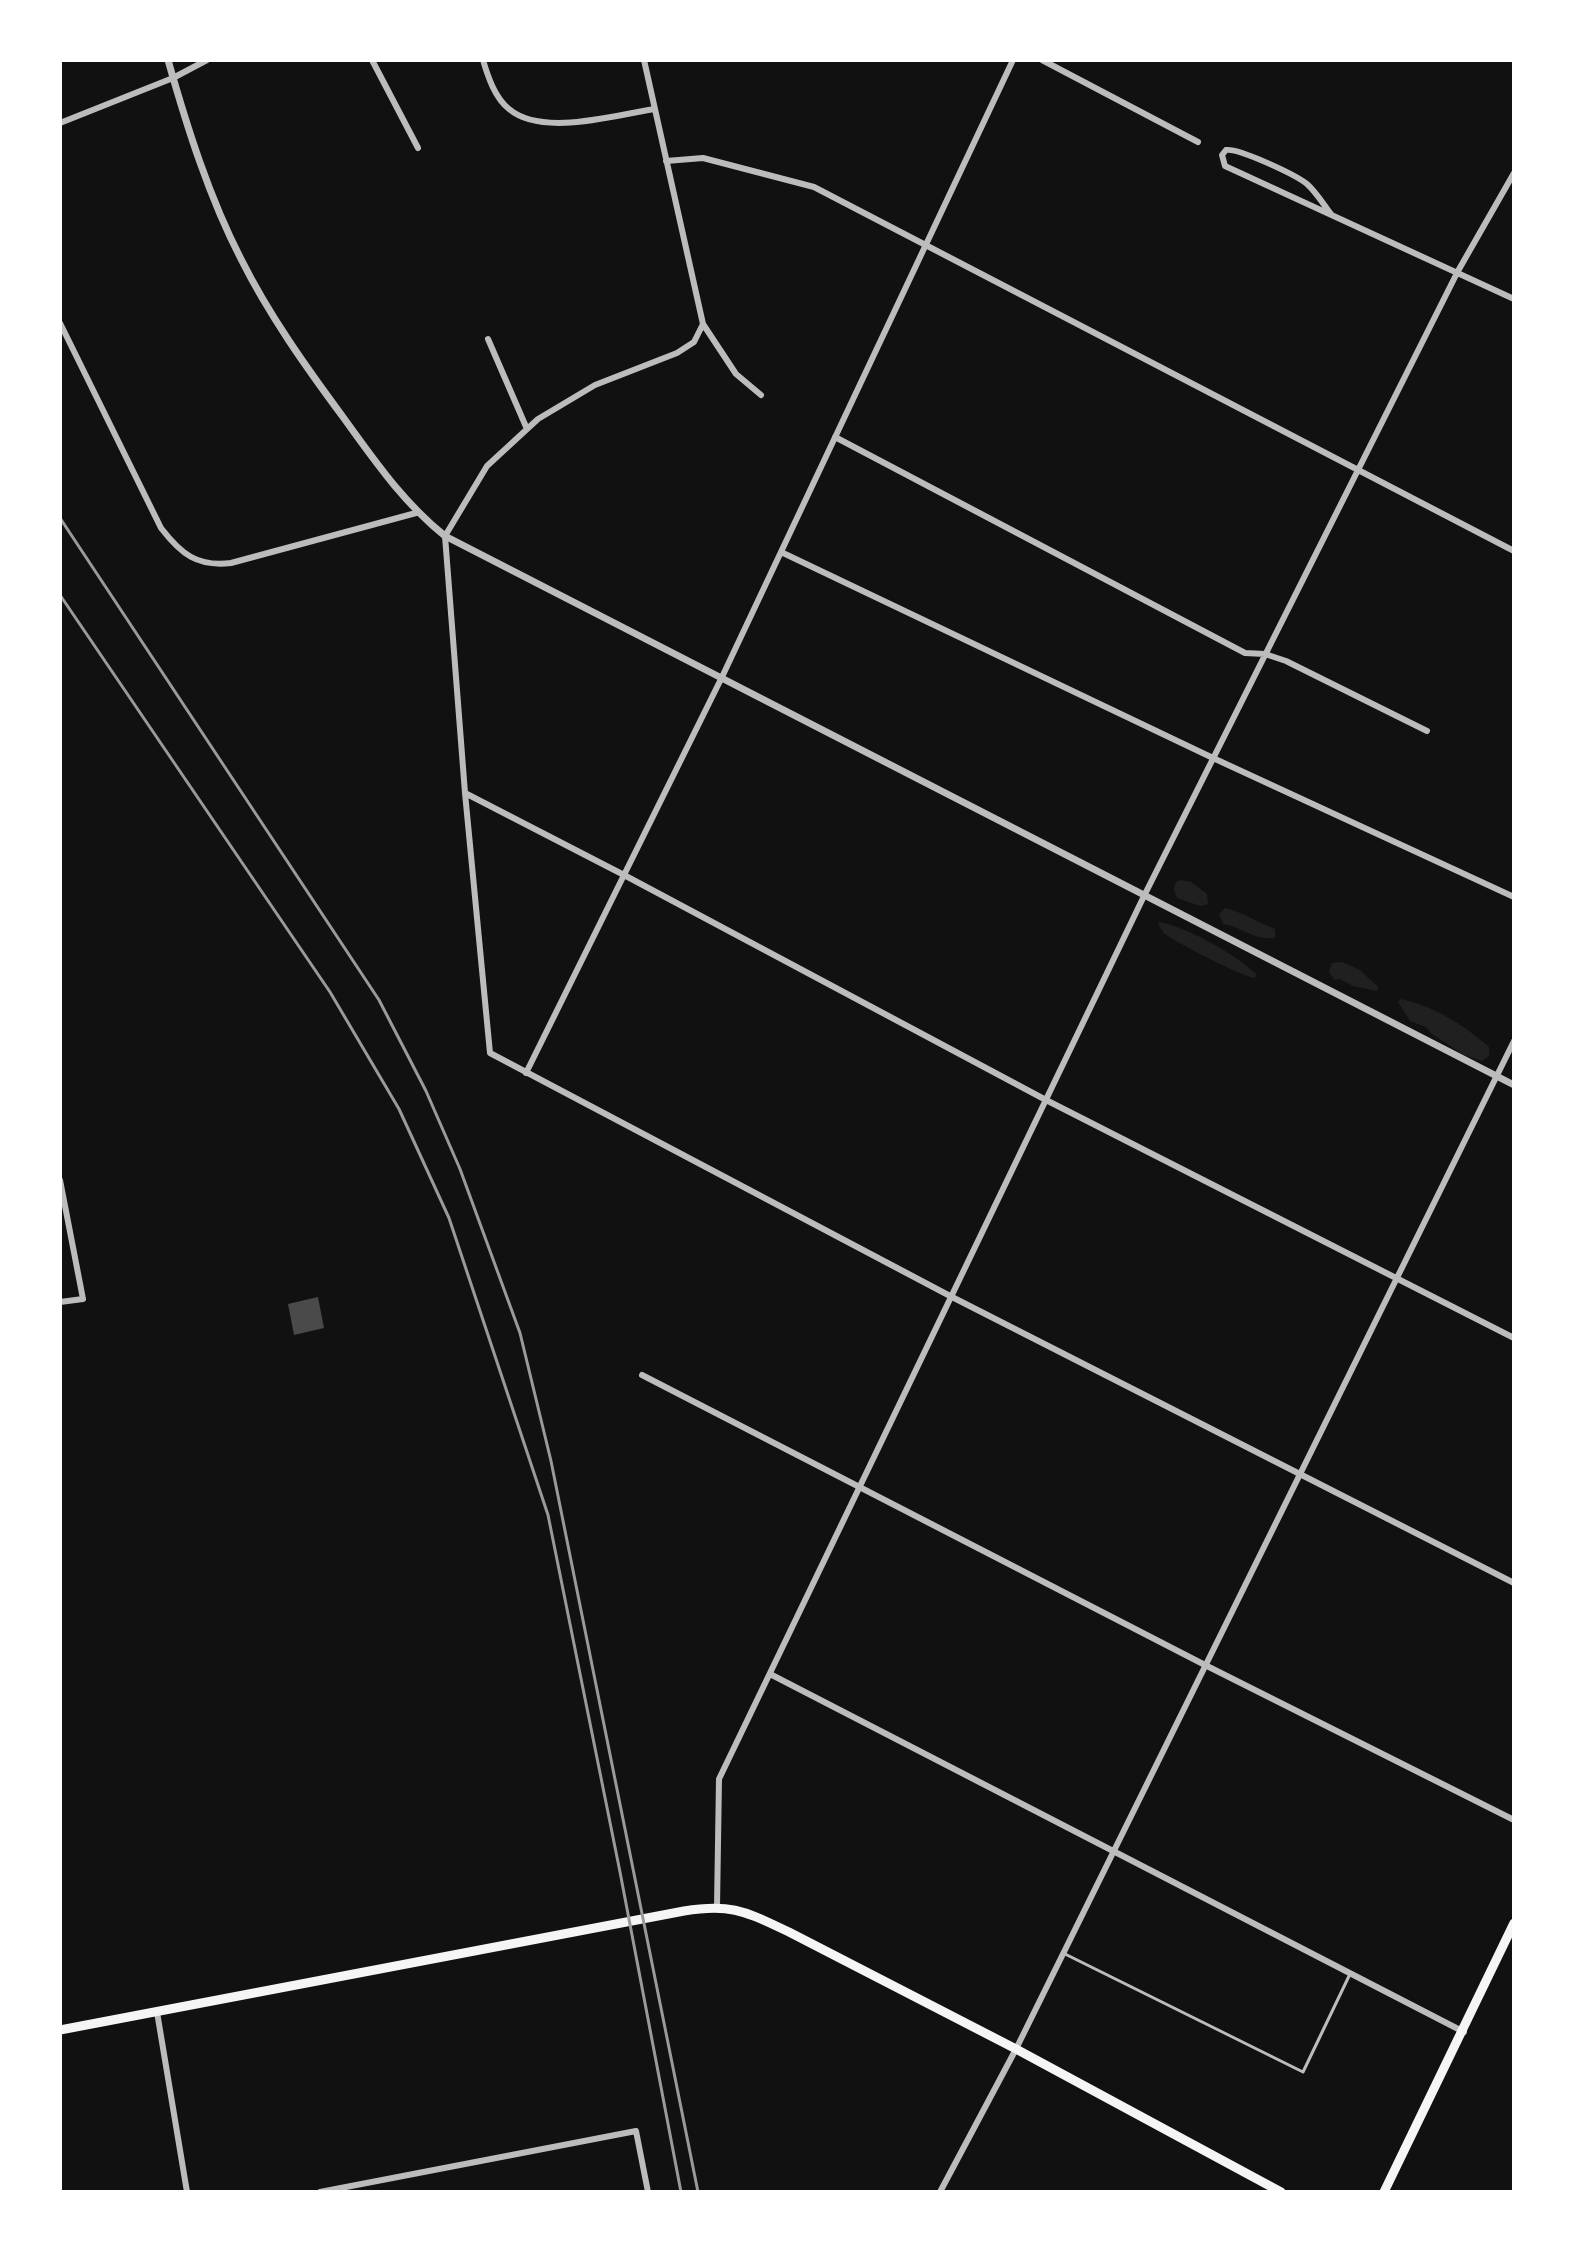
<!DOCTYPE html>
<style>
body{margin:0}
#map{position:relative;width:1574px;height:2252px;overflow:hidden;background:#111;font-family:"Roboto Condensed",sans-serif}
canvas{display:block}
.frame{position:absolute;inset:0;border:62px solid #fff;pointer-events:none}
</style>
<div id="map">
<canvas width="1574" height="2252"></canvas>
<div class="frame"></div>
</div>
<script>
const ctx = document.querySelector('canvas').getContext('2d');
ctx.lineJoin = 'round';
function paint(path, color) { ctx.fillStyle = color; ctx.fill(path, 'evenodd'); }
function stroke(path, color, width, dash) { ctx.strokeStyle = color; ctx.lineWidth = width; ctx.lineCap = dash ? 'butt' : 'round'; ctx.setLineDash(dash || []); ctx.stroke(path); }
paint(new Path2D(`
 M1181 880 1191 882 1207 894 1208 904 1200 906 1177 898 1174 889 1176 882Z
 M1225 908C1243 912 1258 923 1275 929V938C1252 940 1243 927 1223 924L1219 914Z
 M1158 922C1185 926 1236 954 1256 974L1255 978C1242 976 1174 942 1164 933 1161 930 1159 925 1158 922Z
 M1342 962 1360 970 1378 987 1377 991 1353 986 1340 979 1334 980 1329 971 1332 963Z
 M1401 999C1434 1006 1464 1025 1489 1047V1056L1482 1061 1464 1055 1432 1034 1426 1027 1410 1021 1398 1002Z`), '#202020');
paint(new Path2D(`
 M318 1297 324 1328 294 1335 288 1304Z`), '#4a4a4a');
stroke(new Path2D(`
 M1063 1953 1303 2072 1350 1974`), '#bcbcbc', 3);
stroke(new Path2D(`
 M372 60 418 148
 M483 60C488 77 495 98 509 109 542 137 615 115 654 109
 M644 60 703 324 736 374 761 395
 M1042 60 1198 142
 M60 123 173 78 207 60
 M666 161 703 158 814 187 1514 551
 M1331 214C1324 205 1316 192 1307 184 1296 175 1239 148 1226 150L1222 155 1225 166 1514 299
 M60 323 161 528C181 554 197 567 231 563L416 513
 M703 324 694 342 677 353 595 385 538 419 487 466 445 536 465 793 490 1053 952 1297 1514 1583
 M488 339 527 429
 M835 437 1245 653 1265 654 1286 661 1427 731
 M781 552 1213 758 1514 897
 M465 793 624 875 1046 1100 1514 1338
 M526 1073 722 677 1013 60
 M60 1180 83 1299 60 1302
 M642 1375 1205 1665 1514 1820
 M770 1674 1464 2032
 M717 1907 719 1779 1144 896 1458 271 1514 173
 M157 2012 187 2192
 M320 2192 636 2131 648 2192
 M940 2192 1016 2049 1514 1041`), '#bcbcbc', 6);
stroke(new Path2D(`
 M168 60C187 127 209 197 241 259 269 315 306 367 343 417 375 461 402 501 445 536L1514 1085`), '#bcbcbc', 7);
stroke(new Path2D(`
 M60 2030 684 1911C732 1903 746 1912 789 1932L1016 2049 1281 2192
 M1384 2192 1514 1923`), '#f5f5f5', 9);
stroke(new Path2D(`
 M60 518 379 1000 426 1091 460 1169 520 1333 551 1461 698 2192
 M60 595 330 992 399 1109 449 1218 548 1515 620 1872 681 2192`), '#9a9a9a', 3);
</script>
